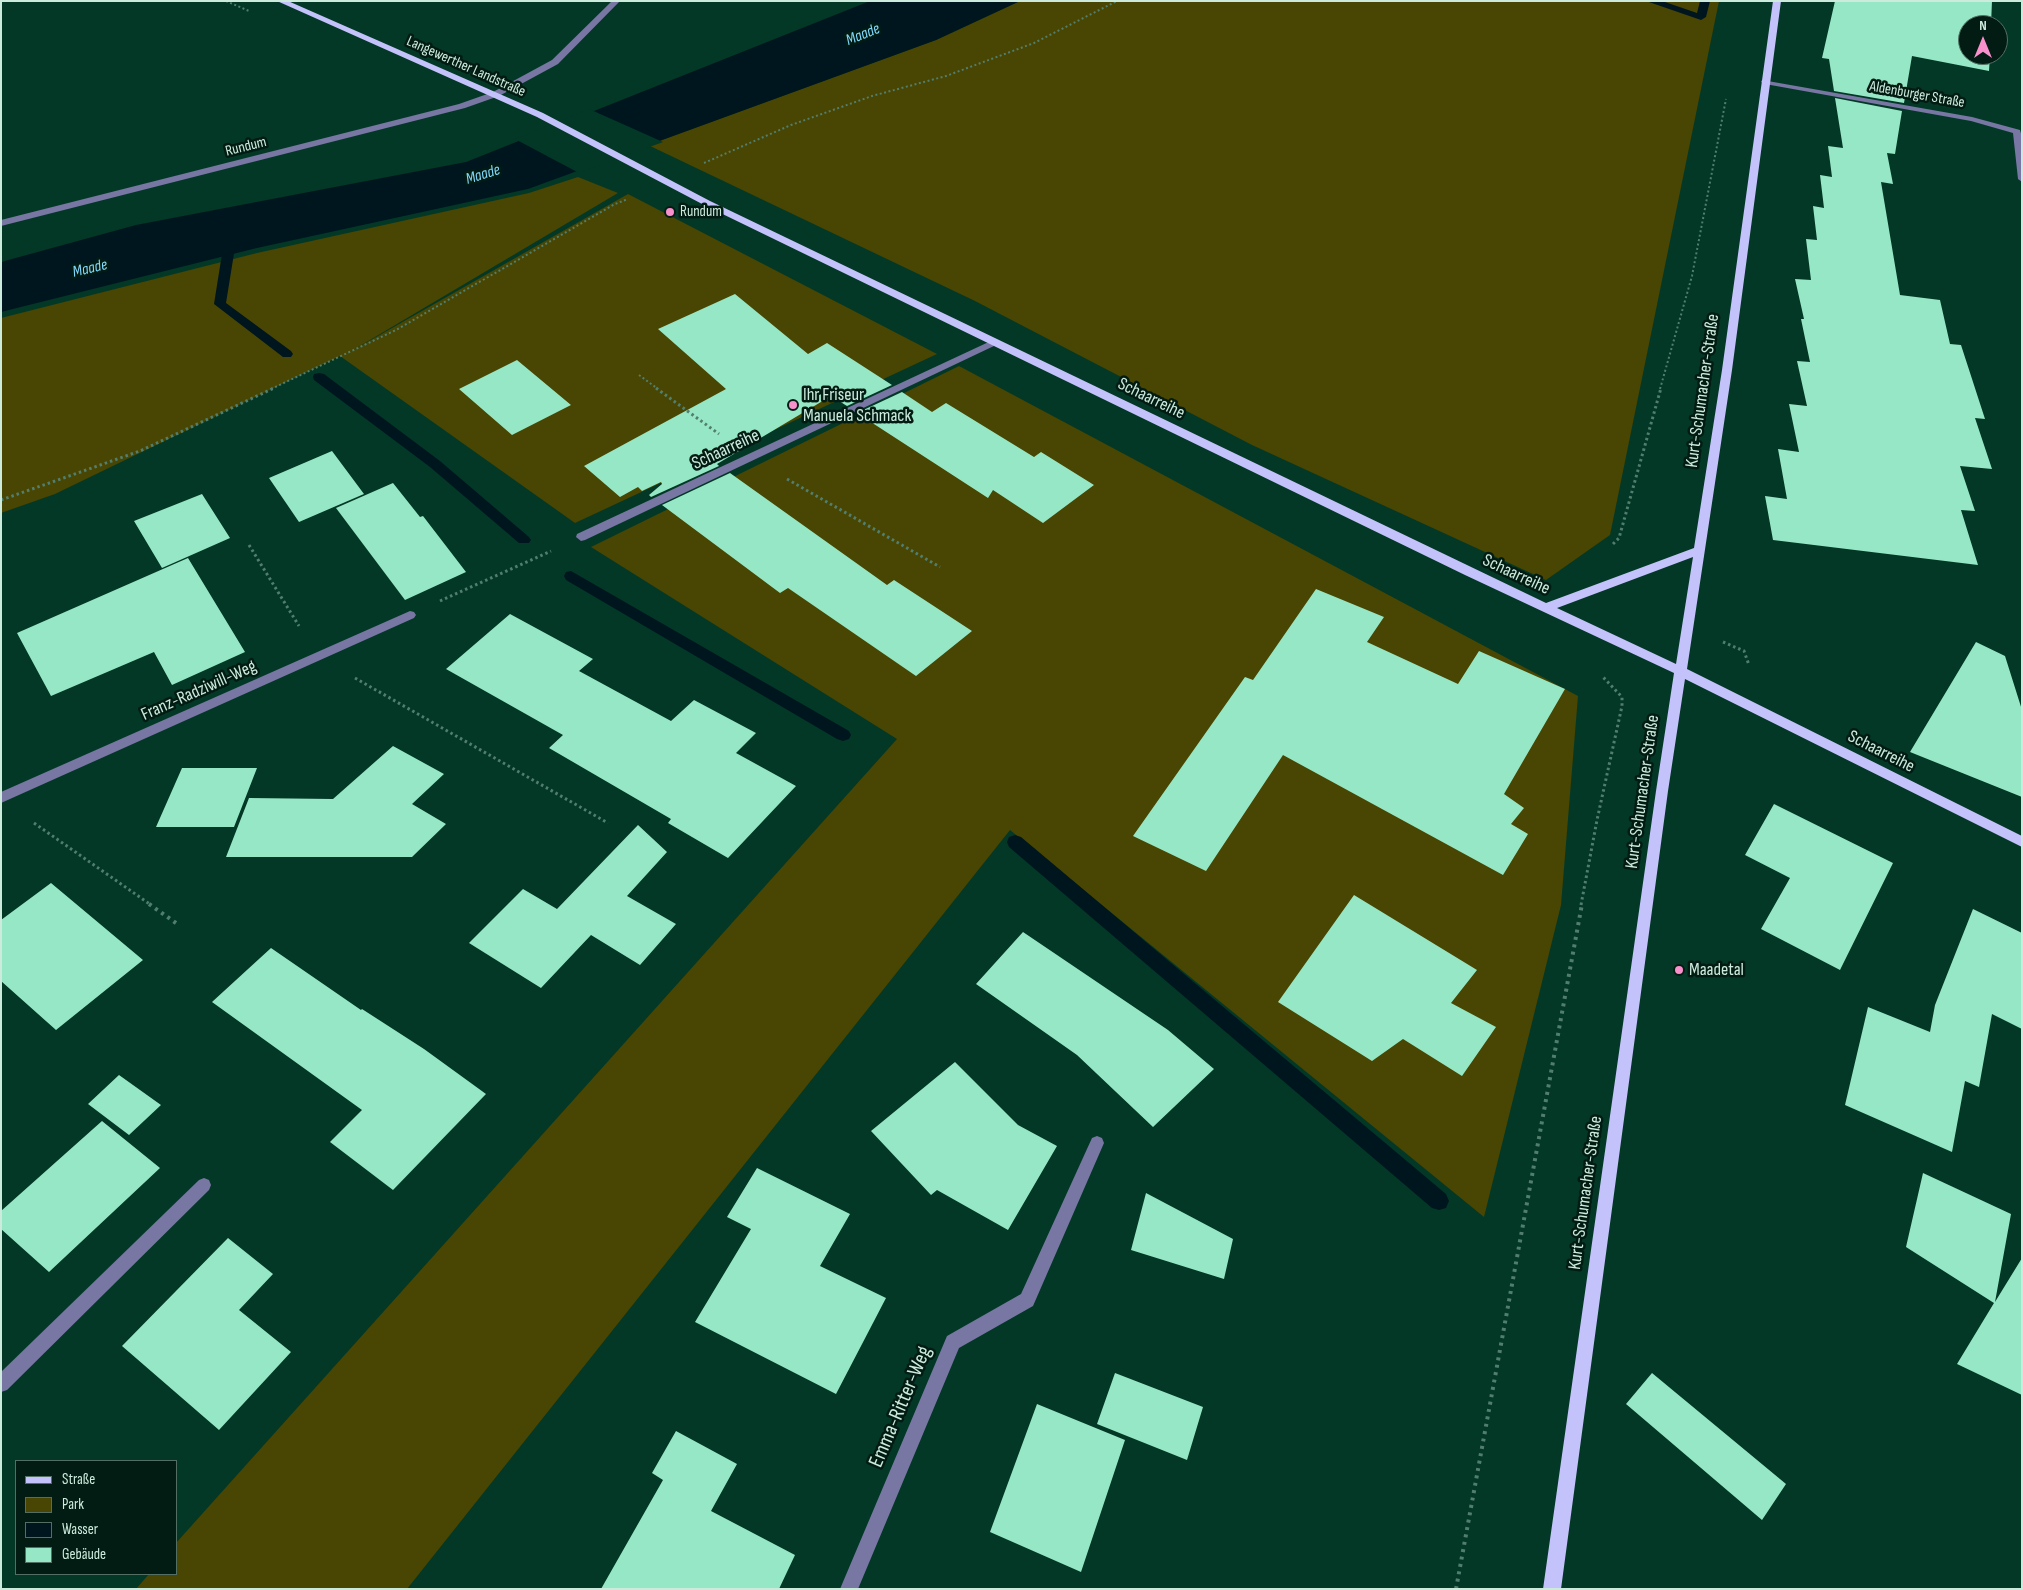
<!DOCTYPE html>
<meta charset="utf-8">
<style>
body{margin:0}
#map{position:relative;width:2023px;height:1590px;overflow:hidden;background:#033827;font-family:"Sofia Sans Condensed",sans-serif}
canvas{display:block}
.frame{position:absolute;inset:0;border:2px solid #ccebdd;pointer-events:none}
.legend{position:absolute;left:15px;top:1460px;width:162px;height:115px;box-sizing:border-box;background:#031c13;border:1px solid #536f64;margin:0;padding:6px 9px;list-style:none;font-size:15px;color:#ccebdd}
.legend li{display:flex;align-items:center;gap:10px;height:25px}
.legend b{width:25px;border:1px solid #536f64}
.north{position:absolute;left:1958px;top:15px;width:50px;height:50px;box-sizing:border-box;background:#031c13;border:1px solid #536f64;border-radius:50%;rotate:0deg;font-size:14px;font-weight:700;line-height:20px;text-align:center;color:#ccebdd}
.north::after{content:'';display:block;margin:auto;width:18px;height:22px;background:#f890cb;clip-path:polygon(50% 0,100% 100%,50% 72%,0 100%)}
</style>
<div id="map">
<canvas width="2023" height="1590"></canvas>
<div class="frame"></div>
<ul class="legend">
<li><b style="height:6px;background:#c4c2fa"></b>Straße</li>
<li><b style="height:14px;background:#494502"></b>Park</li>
<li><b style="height:14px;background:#00161f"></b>Wasser</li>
<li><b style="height:14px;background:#96e7c5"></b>Gebäude</li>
</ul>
<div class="north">N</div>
</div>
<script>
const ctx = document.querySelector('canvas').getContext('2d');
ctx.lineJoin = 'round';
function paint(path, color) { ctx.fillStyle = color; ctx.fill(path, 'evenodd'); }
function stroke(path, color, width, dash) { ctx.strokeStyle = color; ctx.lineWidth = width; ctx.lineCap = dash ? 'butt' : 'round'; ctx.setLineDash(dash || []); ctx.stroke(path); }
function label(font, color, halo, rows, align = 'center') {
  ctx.font = font + ' "Sofia Sans Condensed",sans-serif'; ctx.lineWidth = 5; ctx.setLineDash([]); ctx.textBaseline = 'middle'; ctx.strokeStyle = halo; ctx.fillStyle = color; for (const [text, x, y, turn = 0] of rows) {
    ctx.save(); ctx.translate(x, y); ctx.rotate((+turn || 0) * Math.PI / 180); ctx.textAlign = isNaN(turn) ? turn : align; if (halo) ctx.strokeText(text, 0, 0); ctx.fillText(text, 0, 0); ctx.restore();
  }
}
paint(new Path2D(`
 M1020 1H1719L1610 535 1546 580 1252 445 975 301 648 145 936 40Z
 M578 177 618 193 348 353 628 194 937 354 575 523 340 356 55 494 1 513V318L257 253 529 193Z
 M959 366 1578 696 1561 905 1484 1217 1010 830 407 1589H136L149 1574H176V1543L897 739 591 547Z`), '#494502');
paint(new Path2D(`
 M870 1H1020L936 40 528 189 257 248 1 312V262L136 225 466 162Z`), '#00161f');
paint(new Path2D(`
 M589 109 663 142 579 173 515 139Z`), '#033827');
paint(new Path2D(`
 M1646 1H1662L1697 13 1700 1H1710L1706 17 1701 20Z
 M231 232 237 235 226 303 291 351 293 354 291 357H283L214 304 225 235Z
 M319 373 324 374 440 461 529 537 531 540 529 543H519L430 467 314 380 313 377 314 374Z
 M571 571 849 731 851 735 849 739 843 741 837 739 566 580 564 576 566 572Z
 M1015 835 1021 837 1446 1194 1449 1201 1446 1208 1439 1210 1432 1208 1009 847 1007 842 1009 837Z`), '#00161f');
paint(new Path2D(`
 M1835 1H1992L1991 25H1968V55H1990L1989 71 1912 56 1904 103 1834 91 1829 59 1822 58Z
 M1835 98 1902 111 1895 154 1887 153 1893 184 1881 182 1900 295 1940 300 1950 344 1961 345 1985 419 1975 418 1992 469 1960 466 1975 511 1961 510 1978 565 1773 540 1765 496 1787 499 1778 449 1799 452 1789 404 1807 406 1797 361 1810 362 1801 319H1804L1795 279 1811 280 1806 239 1817 240 1813 206 1824 208 1820 175 1832 177 1828 146 1843 148Z
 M735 294 808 354 827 343 892 385 847 406 831 396 717 464 719 466 651 497 649 495 662 484 661 482 642 491 638 487 620 497 584 466 726 389 658 329Z
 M517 360 571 405 512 435 459 389Z
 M902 392 932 412 946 403 1034 457 1041 452 1094 485 1043 523 993 490 988 498 857 413Z
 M332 451 364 494 299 522 269 478Z
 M730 473 887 585 894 580 972 631 916 676 788 588 780 593 662 505Z
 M393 483 420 517 423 516 466 572 405 600 336 508Z
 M202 494 230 538 162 568 134 521Z
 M188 558 245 652 172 685 154 652 51 696 17 633Z
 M1316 589 1384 617 1367 642 1458 684 1479 651 1565 689 1504 794 1524 808 1511 824 1528 834 1503 875 1283 755 1206 871 1133 836 1245 677 1253 680Z
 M510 614 593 659 579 671 671 721 694 700 756 733 736 753 796 786 728 858 668 823 671 819 549 748 563 735 446 669Z
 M1976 642 2005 656 2022 710V797L1910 752Z
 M393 746 444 774 412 804 446 824 412 857H226L249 798 333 799Z
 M182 768H257L234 827H156Z
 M1774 804 1893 863 1840 970 1761 929 1790 878 1745 855Z
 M638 825 667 852 627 896 676 924 640 965 591 935 541 988 469 943 523 889 557 909Z
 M51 883 143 960 56 1030 1 981V920Z
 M1354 895 1477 970 1451 1003 1496 1027 1462 1076 1403 1039 1372 1061 1278 1002Z
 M1973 909 2022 933V1029L1992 1014 1979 1087 1965 1081 1952 1152 1845 1105 1868 1007 1930 1032 1935 1005Z
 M1023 932 1168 1030 1214 1069 1153 1127 1077 1055 976 984Z
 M271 948 361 1010 362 1009 424 1049 486 1094 393 1190 330 1142 362 1110 212 1002Z
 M955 1062 1018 1125 1057 1146 1008 1230 937 1190 931 1195 871 1131Z
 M119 1075 161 1105 129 1135 88 1104Z
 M102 1121 160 1168 49 1272 1 1229V1211Z
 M757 1168 850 1214 820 1266 886 1298 836 1394 695 1322 751 1229 727 1217Z
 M1923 1173 2011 1214 1995 1302 2022 1258V1395L1957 1364 1994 1303 1906 1247Z
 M1146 1193 1233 1239 1224 1279 1131 1250Z
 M228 1238 273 1274 239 1310 291 1352 219 1430 122 1346Z
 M1115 1373 1203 1407 1187 1460 1097 1424Z
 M1652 1373 1786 1484 1762 1520 1626 1404Z
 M1037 1404 1125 1440 1081 1572 990 1532Z
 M676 1431 737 1464 711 1511 795 1555 779 1589H601L663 1480 652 1473Z`), '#96e7c5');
stroke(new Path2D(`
 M226 1 249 11
 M704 163 791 125 872 96 946 76 1034 43 1117 1
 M639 375 658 389
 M271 389 396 330 615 204 628 199
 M1660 389 1692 276 1726 99`), '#527e6e', 2, [2, 2.5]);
stroke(new Path2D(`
 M656 388 719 434
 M787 479 940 567
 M1 500 140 451 274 388
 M1613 544 1619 538 1661 388
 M249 545 299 626
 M440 601 551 551
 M1723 642 1744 651 1749 665
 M355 678 608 823
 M34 823 151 905
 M1581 905 1597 820 1622 706V697L1602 676`), '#527e6e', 3, [2.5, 3]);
stroke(new Path2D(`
 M149 904 176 923
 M1456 1589 1582 904`), '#527e6e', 4, [3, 4.5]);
paint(new Path2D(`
 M612 1H620L558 64 499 96 465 108 1 226V220L459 104 493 92 552 60Z
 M1762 80 1972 117 2020 130 2022 137V182L2018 179 2013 133 1971 121 1765 84 1761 82Z
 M993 340 998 343 996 345 585 540 581 541 576 537 577 534Z
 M410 611 414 612 416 615 414 618 1 803V792Z
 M1097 1136 1102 1138 1104 1143 1033 1306 959 1348 858 1589H840L947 1336 1021 1294 1092 1138Z
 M204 1178 209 1180 211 1185 209 1190 7 1390 1 1392V1372L199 1180Z`), '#7876a3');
paint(new Path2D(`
 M277 1H288L543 113 710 201 1546 603 1694 548 1722 370 1773 1H1781L1732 370 1687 669 2022 836V847L1685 679 1668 791 1561 1589H1543L1656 791 1674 673 1465 575 704 205 537 117ZM1693 557 1676 664 1557 608Z`), '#c4c2fa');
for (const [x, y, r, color] of [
 [670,212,5,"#f890cb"],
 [793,405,5,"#f890cb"],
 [1679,970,5,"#f890cb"]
]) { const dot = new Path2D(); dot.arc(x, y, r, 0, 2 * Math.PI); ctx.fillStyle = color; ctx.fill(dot); stroke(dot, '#031c13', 2); }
label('15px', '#ccebdd', '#031c13', [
 ["Langewerther Landstraße",466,67,24],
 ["Aldenburger Straße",1917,95,10],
 ["Rundum",246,147,-14]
]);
label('15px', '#ccebdd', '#031c13', [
 ["Rundum",680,212]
], 'left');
label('italic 16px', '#82dafd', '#031c13', [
 ["Maade",863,35,-22],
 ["Maade",483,175,-17],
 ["Maade",90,269,-13]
]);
label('18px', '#ccebdd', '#031c13', [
 ["Kurt-Schumacher-Straße",1703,391,-82],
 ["Schaarreihe",1151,399,26],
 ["Schaarreihe",726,450,-25],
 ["Schaarreihe",1516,575,25],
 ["Franz-Radziwill-Weg",199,691,-24],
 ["Schaarreihe",1881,752,27],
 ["Kurt-Schumacher-Straße",1643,792,-82],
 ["Kurt-Schumacher-Straße",1586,1193,-82]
]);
label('18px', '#ccebdd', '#031c13', [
 ["Ihr Friseur",803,395],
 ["Manuela Schmack",803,416],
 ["Maadetal",1689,970]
], 'left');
label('21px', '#ccebdd', '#031c13', [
 ["Emma-Ritter-Weg",901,1407,-67]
]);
</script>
